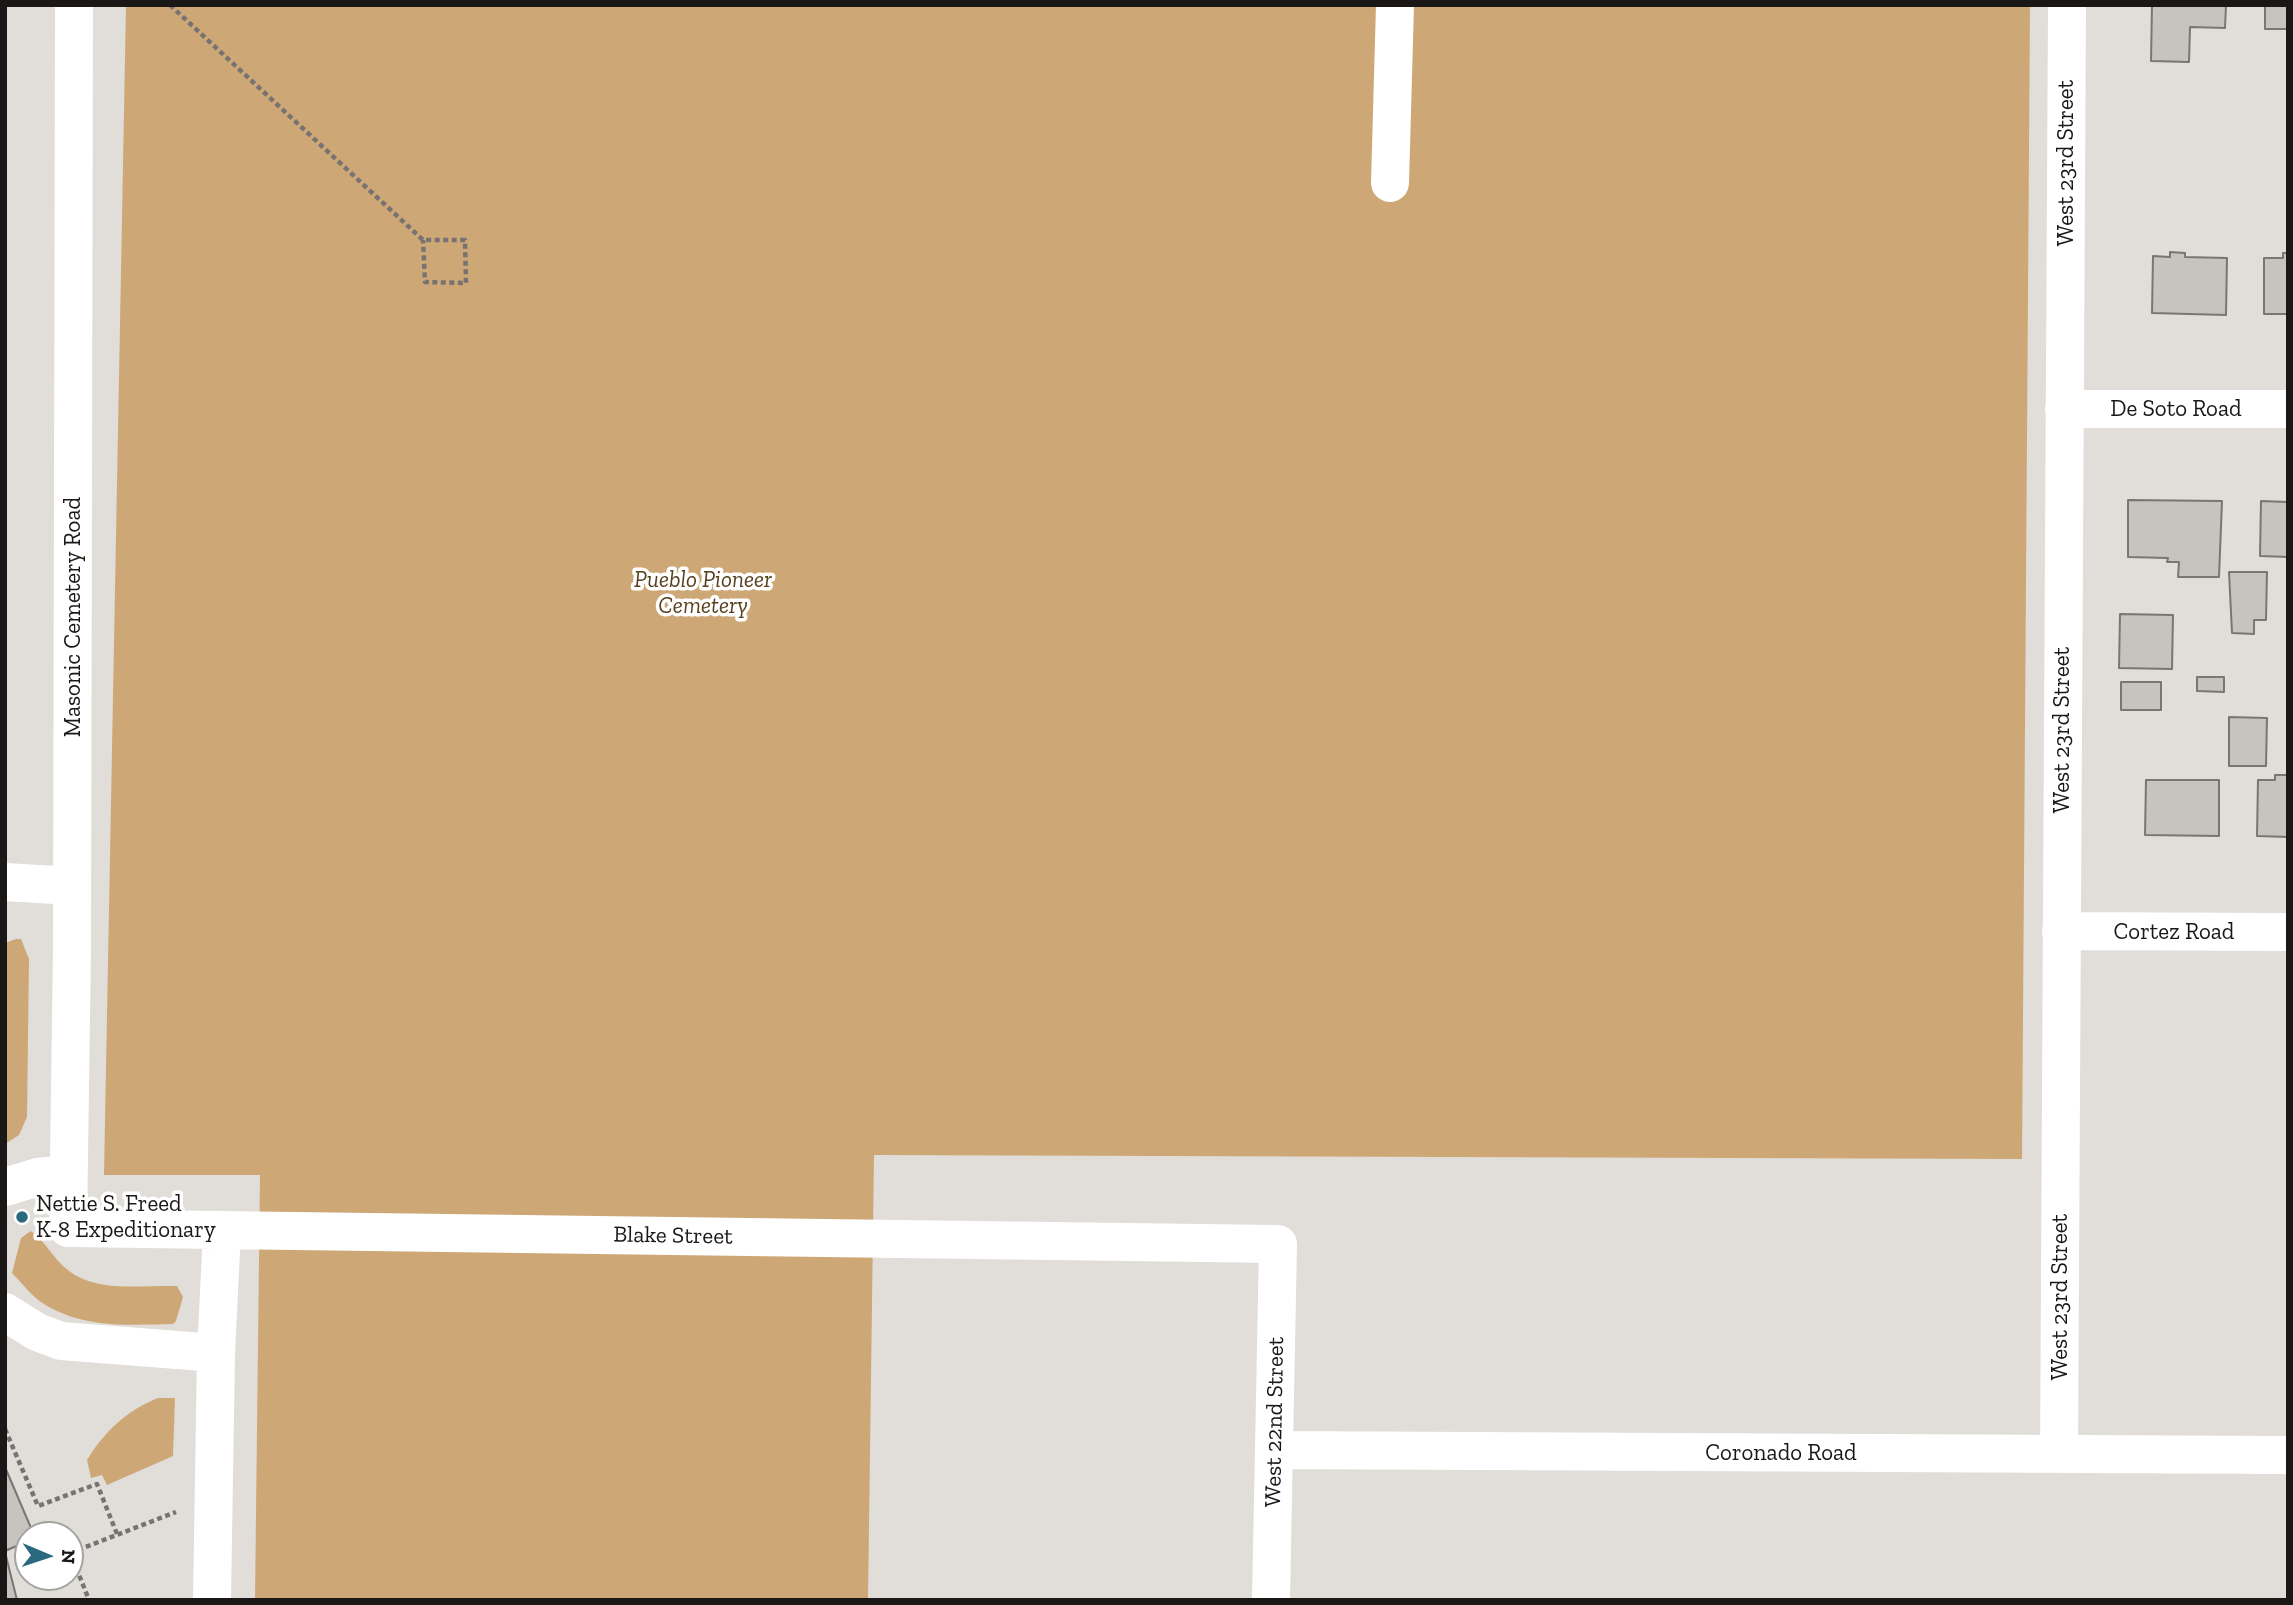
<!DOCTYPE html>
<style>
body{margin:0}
#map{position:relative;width:2293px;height:1605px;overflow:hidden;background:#e1ddd8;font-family:"Zilla Slab",serif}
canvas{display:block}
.frame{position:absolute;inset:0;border:7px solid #1a1817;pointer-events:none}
.north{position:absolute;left:14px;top:1521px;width:70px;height:70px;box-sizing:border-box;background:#fff;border:2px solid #a3a3a2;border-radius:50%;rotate:92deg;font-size:19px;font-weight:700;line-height:28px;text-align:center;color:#1a1817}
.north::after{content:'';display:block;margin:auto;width:24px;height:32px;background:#2a697e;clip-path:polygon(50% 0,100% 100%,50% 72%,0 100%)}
</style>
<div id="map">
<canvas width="2293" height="1605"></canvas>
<div class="frame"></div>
<div class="north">N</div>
</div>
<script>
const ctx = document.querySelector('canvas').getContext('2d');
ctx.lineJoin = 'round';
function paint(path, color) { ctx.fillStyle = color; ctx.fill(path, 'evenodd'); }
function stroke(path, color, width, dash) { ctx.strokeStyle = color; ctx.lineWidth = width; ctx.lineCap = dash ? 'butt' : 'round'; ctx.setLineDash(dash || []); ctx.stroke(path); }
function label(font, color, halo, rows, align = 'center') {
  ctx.font = font + ' "Zilla Slab",serif'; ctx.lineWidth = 7; ctx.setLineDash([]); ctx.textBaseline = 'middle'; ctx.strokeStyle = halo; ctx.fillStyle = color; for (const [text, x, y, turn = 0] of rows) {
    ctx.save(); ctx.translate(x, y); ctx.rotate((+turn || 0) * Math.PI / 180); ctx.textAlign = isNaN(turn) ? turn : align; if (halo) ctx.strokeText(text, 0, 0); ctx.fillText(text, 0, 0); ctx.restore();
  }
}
paint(new Path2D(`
 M126 5H2030L2022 1159 874 1155 868 1600H255L260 1175H104Z
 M16 939H21L29 959 27 1117 19 1135 5 1144V943Z
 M31 1231C46 1242 54 1260 69 1271 98 1293 143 1285 177 1286L183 1297 176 1321 173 1324C128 1325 85 1329 44 1304 32 1297 22 1283 12 1273L21 1238Z
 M158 1398H175L173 1456 107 1485 102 1475 91 1478 87 1460C105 1431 126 1411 158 1398Z`), '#cea776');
const building = new Path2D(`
 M2152 5H2226L2225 28 2190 27 2189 62 2151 61Z
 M2265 5H2288V29H2265Z
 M2170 252 2185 253V257L2227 258 2226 315 2152 313 2153 256 2170 257Z
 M2283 253H2288V314H2264V258H2283Z
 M2128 500 2222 501 2219 577H2178L2179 562H2167L2168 558 2128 557Z
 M2261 501 2288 502V557L2260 556Z
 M2229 572H2267L2266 620H2254V634L2232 633Z
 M2120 614 2173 615 2172 669 2119 668Z
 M2197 677H2224V692L2197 691Z
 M2121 682H2161V710H2121Z
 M2229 717 2267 718 2266 766H2229Z
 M2275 775H2287L2288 837 2257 836 2258 780H2275Z
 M2146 780H2219V836L2145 835Z
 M5 1467 34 1535H28V1541L5 1551Z
 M5 1552 17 1600H5Z`);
paint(building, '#c7c3be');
stroke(building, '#7a7672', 2);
stroke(new Path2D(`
 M170 5 423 240H465L466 283 425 282 423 240
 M5 1429 38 1506 97 1484 117 1534
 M70 1552 89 1600
 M70 1553 176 1512`), '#767371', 4.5, [5, 3.5]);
stroke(new Path2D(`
 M74 5 72 948 68 1228 1278 1244 1271 1600
 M1390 183 1395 5
 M2064 409H2288
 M5 882 72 886
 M2061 931 2288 932
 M5 1187 38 1177 68 1174
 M5 1312 37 1332 61 1341 216 1353
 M1274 1450 2288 1455
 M2059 1454 2067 5
 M212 1600 216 1353 222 1231`), '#fff', 38);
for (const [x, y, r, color] of [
 [22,1217,7,"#2a697e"]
]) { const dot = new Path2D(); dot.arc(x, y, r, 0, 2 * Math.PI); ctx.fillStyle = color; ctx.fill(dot); stroke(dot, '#fff', 2.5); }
label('23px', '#1a1817', '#fff', [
 ["West 23rd Street",2066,163,-90],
 ["De Soto Road",2176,409],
 ["Masonic Cemetery Road",73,617,-90],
 ["West 23rd Street",2062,730,-90],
 ["Cortez Road",2174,932],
 ["Blake Street",673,1236,1],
 ["West 23rd Street",2060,1297,-90],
 ["West 22nd Street",1275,1422,-89],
 ["Coronado Road",1781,1453]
]);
label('italic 23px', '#59401e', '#fff', [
 ["Pueblo Pioneer",703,580],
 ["Cemetery",703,606]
]);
label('23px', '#1a1817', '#fff', [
 ["Nettie S. Freed",36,1204],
 ["K-8 Expeditionary",36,1230]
], 'left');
</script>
